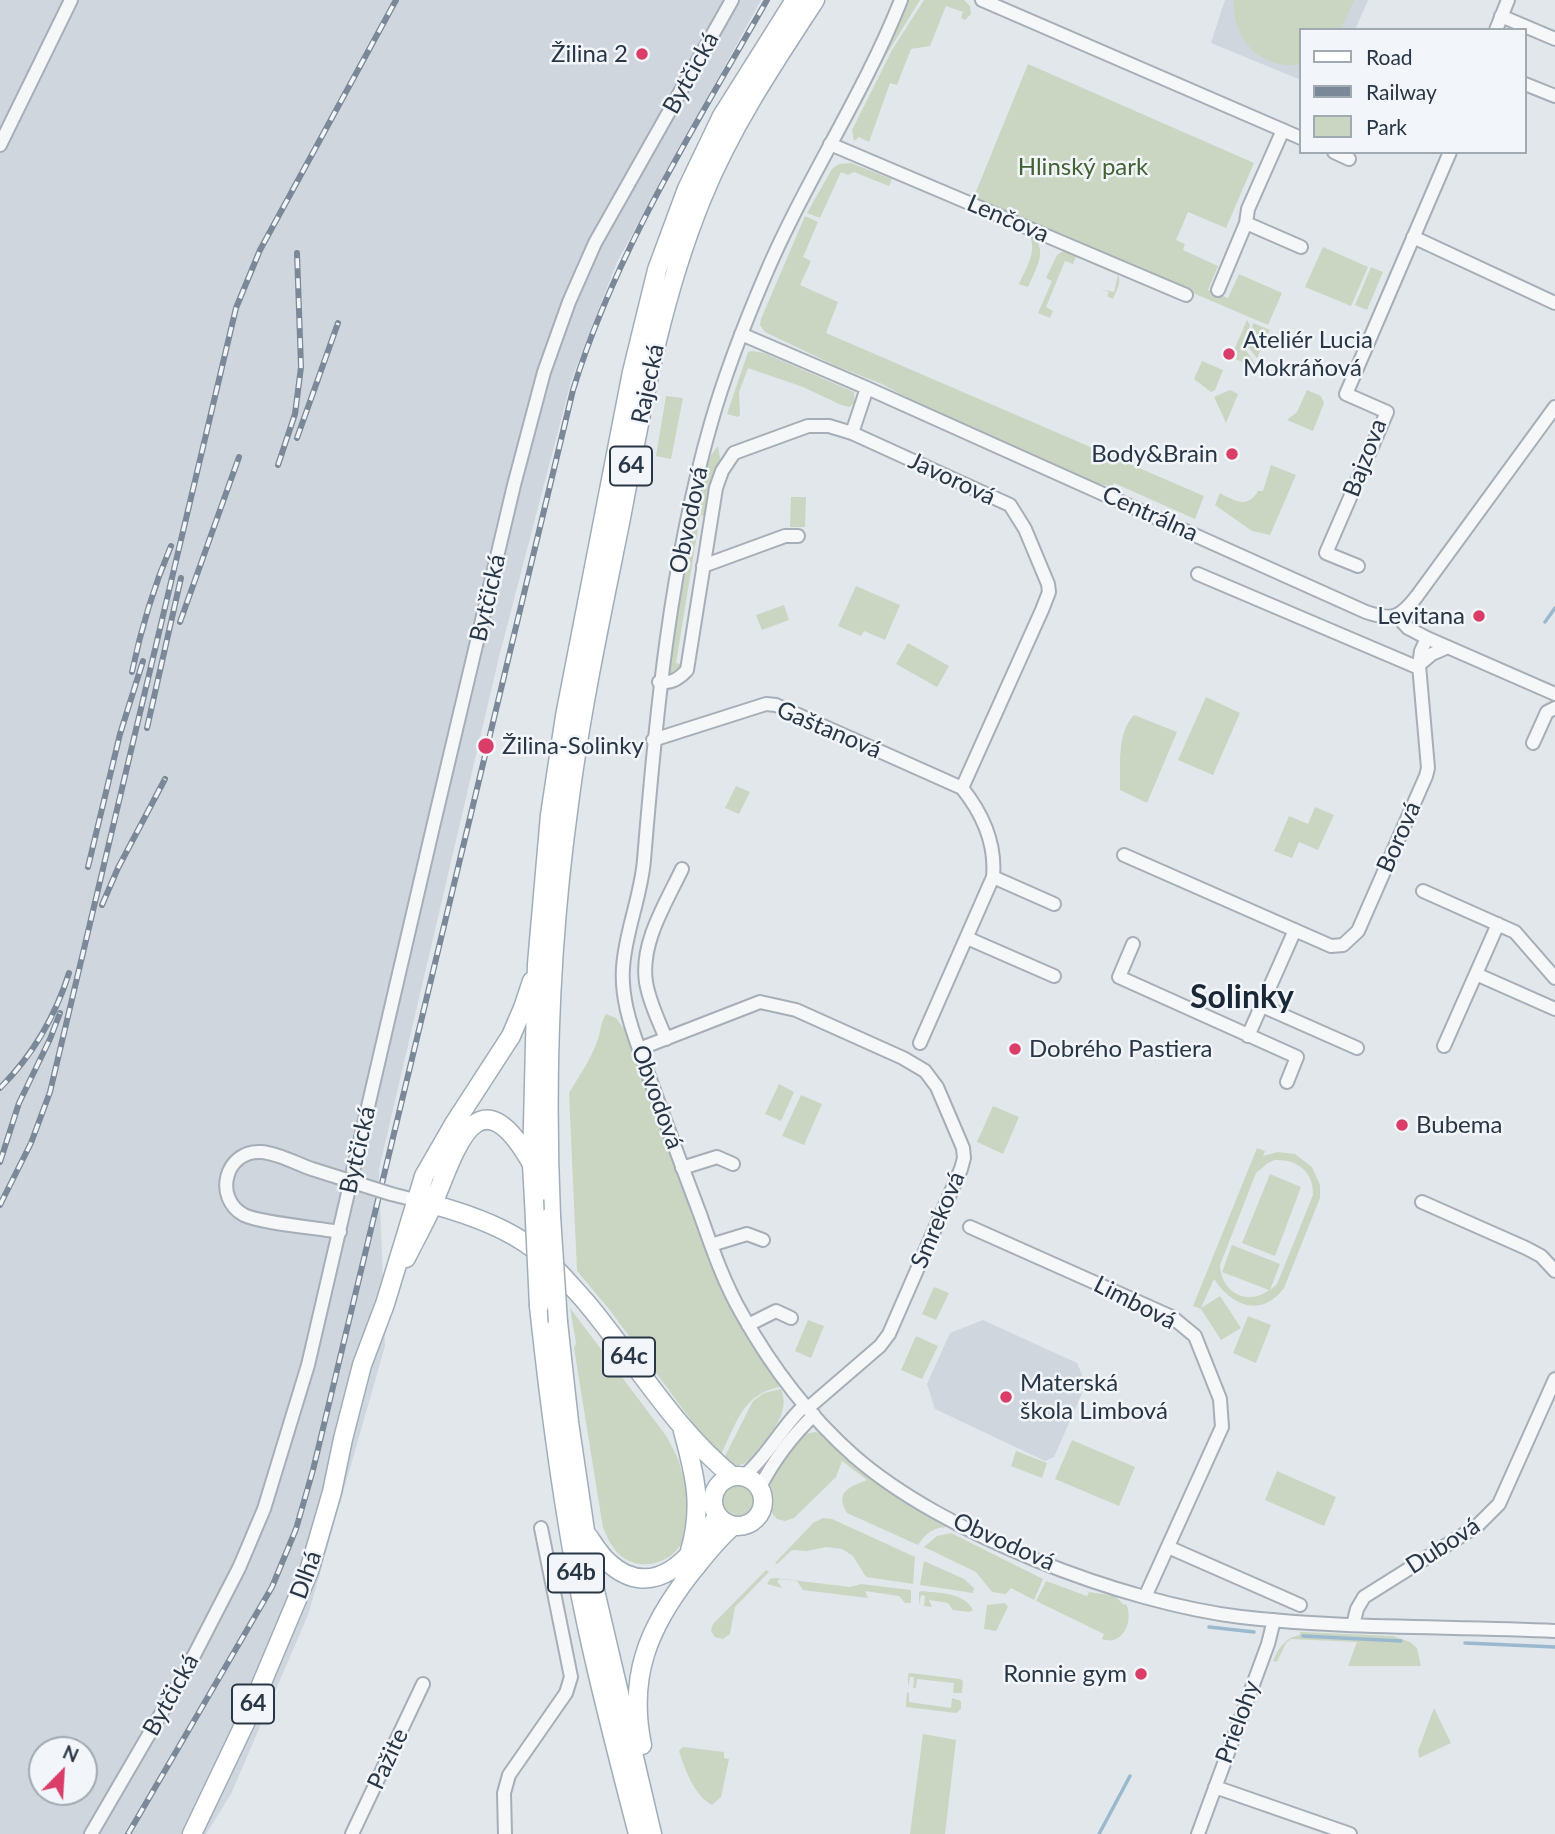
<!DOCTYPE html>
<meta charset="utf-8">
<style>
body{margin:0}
#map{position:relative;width:1555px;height:1834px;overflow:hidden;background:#e2e7ec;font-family:Lato,sans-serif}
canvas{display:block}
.legend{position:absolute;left:1299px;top:28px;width:228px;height:126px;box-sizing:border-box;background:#f2f5f9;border:2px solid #a1a9b1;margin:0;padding:9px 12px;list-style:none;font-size:21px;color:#283645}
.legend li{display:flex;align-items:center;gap:14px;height:35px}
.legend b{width:35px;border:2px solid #a1a9b1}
.north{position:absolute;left:28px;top:1736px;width:70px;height:70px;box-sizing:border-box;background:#f2f5f9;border:2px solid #a1a9b1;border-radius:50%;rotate:24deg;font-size:19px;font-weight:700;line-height:28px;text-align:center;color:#283645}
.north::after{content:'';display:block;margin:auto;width:24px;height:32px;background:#da3d67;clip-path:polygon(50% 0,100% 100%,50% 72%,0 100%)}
</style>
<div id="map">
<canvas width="1555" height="1834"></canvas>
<ul class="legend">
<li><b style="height:9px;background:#fff"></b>Road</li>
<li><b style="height:9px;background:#7a8897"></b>Railway</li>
<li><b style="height:19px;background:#cad6c2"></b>Park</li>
</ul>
<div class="north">N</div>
</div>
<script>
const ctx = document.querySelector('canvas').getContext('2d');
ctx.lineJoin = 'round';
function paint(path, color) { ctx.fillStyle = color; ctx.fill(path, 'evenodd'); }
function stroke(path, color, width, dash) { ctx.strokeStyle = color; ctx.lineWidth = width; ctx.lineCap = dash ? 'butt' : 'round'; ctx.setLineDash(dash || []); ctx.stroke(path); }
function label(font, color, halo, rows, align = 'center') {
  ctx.font = font + ' Lato,sans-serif'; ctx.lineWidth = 5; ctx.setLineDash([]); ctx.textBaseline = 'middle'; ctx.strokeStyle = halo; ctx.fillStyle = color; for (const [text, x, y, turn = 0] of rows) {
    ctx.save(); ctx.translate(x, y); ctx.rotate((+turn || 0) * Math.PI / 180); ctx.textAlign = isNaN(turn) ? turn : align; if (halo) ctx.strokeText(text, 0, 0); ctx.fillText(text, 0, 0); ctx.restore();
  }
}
paint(new Path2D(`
 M0 0H761L617 262 571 381 499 657 379 1169 385 1346 308 1615 231 1794 206 1834H0ZM42 1750H84V1792H42Z
 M1225 0H1368L1355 30H1301V80L1211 43Z
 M983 1320 1077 1363 1086 1384 1054 1457 1045 1461 935 1409 927 1384 950 1333Z`), '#d0d6de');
paint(new Path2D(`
 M907 0H920L885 57 848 131 894 36Z
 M924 0H964L970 6 971 14 965 20 961 18 963 12 946 6 930 46 911 49 897 85 890 83 869 142 859 137 854 141 852 130 892 50Z
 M1234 0H1354L1341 30H1301V64C1262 72 1231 38 1234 0Z
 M1028 64 1254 163 1226 228 1188 212 1176 240 1185 244 1183 250 1218 266 1208 290 1228 298 1239 274 1282 293 1268 325 973 199Z
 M851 163 892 179 889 186 854 172 848 175 841 172 820 218 807 213 832 169 839 164Z
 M805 216 818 222 803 257 811 261 800 285 838 302 826 333 1204 496 1195 519 1114 483 1112 487 1086 481 938 415 882 384 836 366 765 332 760 325 761 319Z
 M1029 235C1051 247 1035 270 1028 287L1019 284C1026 268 1038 251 1029 235Z
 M1323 247 1368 267 1351 306 1305 287Z
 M1065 250 1115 271C1124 279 1117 289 1113 299L1107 296 1109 292 1100 289 1114 292 1118 275 1076 257 1073 264 1065 261 1046 307 1053 311 1050 318 1038 313 1052 281 1046 278 1057 255Z
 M1371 267 1383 272 1367 310 1355 305Z
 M1247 320 1250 325 1244 347 1255 364 1254 367 1231 357Z
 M1253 323 1270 330 1257 358 1248 347Z
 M752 351 764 353 854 392 855 403 849 407 841 405 803 387 748 368 739 392 740 415 738 417 727 414 748 352Z
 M1202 361 1223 370 1215 390 1211 392 1194 379Z
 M1230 390 1238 394 1226 423 1214 397Z
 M1307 390 1321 396 1324 403 1313 431 1287 420 1297 412Z
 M666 396 683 398 671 459 656 456Z
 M718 446 721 464 706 515 700 516 676 663 684 665 673 676H666L685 567 708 459Z
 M1271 465 1296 475 1270 535 1252 531 1215 505 1220 493C1235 501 1248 509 1258 491H1263Z
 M791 497H806L805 527H790Z
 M856 586 900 605 885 640 864 631 861 636 838 626Z
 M784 605 789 620 762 630 756 615Z
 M908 643 949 666 937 687 896 664Z
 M1206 697 1240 713 1213 775 1178 760Z
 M1134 715 1177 732 1147 803 1120 790C1121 766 1116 734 1134 715Z
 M736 786 750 792 739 814 725 808Z
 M1315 807 1334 815 1318 850 1299 842 1292 858 1274 851 1289 816 1308 824Z
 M606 1014 616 1018 627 1033 719 1281 745 1331 781 1383 779 1387C741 1395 737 1424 720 1456L696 1427 609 1309 577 1271 569 1093C580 1075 593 1056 599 1036 601 1028 601 1022 606 1014Z
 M779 1084 794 1092 781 1121 765 1114Z
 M801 1095 822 1104 804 1145 782 1136Z
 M993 1106 1019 1117 1003 1154 977 1142Z
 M1257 1148 1265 1151 1263 1156 1278 1152 1295 1154 1312 1167 1320 1185V1198L1284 1288C1261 1319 1231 1305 1214 1279L1201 1308 1220 1296 1241 1328 1221 1340 1201 1309 1193 1306ZM1275 1160C1297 1159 1314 1172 1313 1195L1277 1284 1270 1290 1280 1264 1232 1245 1222 1272 1269 1290C1247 1307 1221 1292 1220 1265L1256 1173 1268 1163Z
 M1270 1174 1301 1187 1275 1256 1242 1243Z
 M934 1287 949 1293 936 1320 922 1314Z
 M570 1308 667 1437 678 1459 685 1482 689 1481C688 1499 692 1525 683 1541 671 1564 641 1572 621 1556 612 1549 608 1538 603 1528L574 1348 576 1343Z
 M1248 1316 1271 1325 1256 1363 1233 1353Z
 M808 1320 824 1326 811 1358 795 1351Z
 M916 1336 938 1346 922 1379 901 1370Z
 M781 1389C792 1416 766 1437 751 1458L745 1463 737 1466 723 1460 753 1401 764 1393Z
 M816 1432 825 1436 953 1527C936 1526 927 1531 918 1545L847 1513C834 1491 850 1487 867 1480L842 1461 836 1477 794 1518 785 1521 777 1519C753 1497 789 1432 816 1432Z
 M1072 1440 1135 1467 1119 1506 1055 1479Z
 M1016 1451 1047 1463 1042 1478 1011 1466Z
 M1277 1471 1336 1497 1324 1526 1265 1500Z
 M722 1501a16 16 0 1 1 32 0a16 16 0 1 1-32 0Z
 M823 1518 832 1519 915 1557 913 1584 866 1577 853 1556 842 1549 826 1547 807 1551 792 1550 777 1564 775 1563 813 1523Z
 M951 1533 1043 1579 1034 1600 1011 1588 1006 1594 992 1592 976 1572 924 1547 937 1536Z
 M924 1561 964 1579 974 1588 973 1593 920 1585Z
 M766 1570 769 1572 735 1607 730 1634 723 1639 715 1637 711 1631 713 1624Z
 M775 1578 850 1587 861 1584 911 1590V1603H905L899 1596 865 1591 868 1598 803 1590 797 1581 780 1579 777 1581 782 1588 767 1584 770 1579Z
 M1046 1581 1087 1596 1089 1592 1115 1596 1124 1605 1126 1604C1134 1620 1123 1647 1102 1639L1104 1634 1036 1601Z
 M921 1591C938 1593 964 1592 973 1610L969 1612 953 1610 948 1603 929 1600 932 1607 924 1606 925 1596 921 1595 919 1605V1592Z
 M1005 1603 1008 1607 996 1631 984 1629 987 1605Z
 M1300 1632 1393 1636 1410 1642 1417 1648 1421 1666H1348L1357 1642 1291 1639 1286 1643 1277 1662 1273 1661C1278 1648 1286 1637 1300 1635Z
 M910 1673 960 1679 963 1681 962 1693H953L954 1683 917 1679 916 1688H913L914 1677H910L908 1687V1674Z
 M907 1692 909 1693V1702L951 1708 952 1698 961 1701V1709L956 1713 906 1707Z
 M1434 1708 1451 1743 1419 1758 1418 1751Z
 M923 1734 956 1740 945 1834H910Z
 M683 1747 724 1752V1758L729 1759 721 1797 712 1805C694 1795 685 1770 679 1751Z`), '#cad6c2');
stroke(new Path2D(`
 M1545 622 1555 608
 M1209 1627 1254 1632
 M1303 1636 1401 1641
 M1465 1643 1555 1647
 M1099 1834 1130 1776`), '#9ab9ce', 3.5);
const minor = new Path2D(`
 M901 0C863 96 804 183 764 278 744 325 725 374 711 423 670 566 656 713 644 860 641 897 625 932 623 968 621 996 630 1024 639 1049 659 1104 679 1159 700 1214 712 1248 724 1283 742 1314 771 1366 810 1417 854 1456 943 1534 1124 1603 1241 1617 1344 1629 1451 1626 1555 1631
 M982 0 1301 138
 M1501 16 1555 39
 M1496 30 1508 0
 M1525 84 1555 96
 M830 144 1186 295
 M0 145 71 0
 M1334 152 1349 159
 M1246 223 1301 247
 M1413 237 1555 303
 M1218 290 1246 223 1248 209 1283 130
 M741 334 867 388 1366 612C1393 621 1400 618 1417 596L1555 407
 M852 433 867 388
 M703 566 785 536H798
 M1358 566 1326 553 1387 412 1346 394 1450 152
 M1198 574 1419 668
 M1397 616 1408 628 1427 638 1555 694
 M1419 665 1432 654 1448 647
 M659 682C671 684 679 679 687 670L716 488 722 471 734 453 808 426H829L852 433 1010 505 1025 529 1048 584 1049 592 1042 610 962 788
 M653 740 766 704 776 705 962 788C982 813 996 844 993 877L920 1043
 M1533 743 1547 712 1555 708
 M1124 855 1331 946 1343 945 1358 931 1426 776 1428 768 1419 665 1421 651 1427 638
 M993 877 1054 904
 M1423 891 1515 932 1555 978
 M967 938 1054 976
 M1133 944 1119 977 1297 1057 1287 1082
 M1476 974 1555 1009
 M1262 1006 1357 1048
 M1248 1036 1295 930
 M666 1039C659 1021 649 1002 646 982 640 943 666 903 682 869
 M1444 1046 1498 924
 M639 1049 760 1002 796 1010 903 1058 925 1071 937 1087 963 1148 964 1158 961 1169 889 1334 880 1346 808 1408
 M682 1168 717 1157 733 1164
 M312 1169C297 1164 278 1153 261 1152 225 1150 213 1198 244 1215 260 1223 319 1228 340 1232
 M391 1194 415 1200
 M1422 1202 1526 1248 1541 1256 1555 1271
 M970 1227 1172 1317 1195 1336 1220 1399 1222 1427 1145 1597
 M711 1245 747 1234 763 1240
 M748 1325 776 1311 791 1318
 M744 1476C768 1456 782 1426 805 1405
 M760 1487C774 1460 792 1436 814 1415
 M1168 1547 1300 1605
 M1353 1625 1357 1609 1364 1597 1477 1526 1499 1504 1555 1379
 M1215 1787 1350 1834
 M91 1834 187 1669 239 1568 264 1509 308 1365 433 827 514 485 544 372 569 302 595 243 732 0
 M352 1834 423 1684
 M505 1834 504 1793 509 1775 566 1693 571 1677 541 1528
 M1198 1834 1268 1644 1274 1620`);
const primary = new Path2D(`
 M415 1200C453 1209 492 1221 524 1242 547 1257 567 1281 585 1301 634 1359 673 1428 732 1476
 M534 1200 532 1164 537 964 550 815 565 716 632 372 657 270 687 189 722 116 795 0
 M551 1216C545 1079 550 940 569 804 581 710 601 617 620 523 641 413 659 303 702 198 731 127 773 64 815 0
 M406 1258C415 1240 425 1222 433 1204 456 1148 478 1069 532 1164
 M539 1306C550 1409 563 1511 584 1612 599 1686 619 1760 638 1834
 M558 1322 569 1422 592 1578 652 1834
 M683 1431C695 1475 703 1506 690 1551
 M713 1501a25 25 0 1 1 50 0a25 25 0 1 1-50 0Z
 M588 1536C594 1545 600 1555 608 1562 654 1605 695 1555 717 1516
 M642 1745C628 1677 648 1628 690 1574 704 1557 716 1540 733 1526
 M192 1834 245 1723 309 1571 332 1492 343 1439 362 1365 385 1304 424 1176 454 1124 511 1036 523 1008 532 981`);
stroke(minor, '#a6aeb7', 16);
stroke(primary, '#a0adb8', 21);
stroke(minor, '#f5f7f9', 12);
stroke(primary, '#fff', 18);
const rail = new Path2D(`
 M297 438 338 323
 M278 465 295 414 301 367 297 253
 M180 622 239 457
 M132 672C141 629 154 586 171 546
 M147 728 181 578
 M88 867 120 734 143 661
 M102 905 118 868 165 779
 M0 1088C33 1055 55 1017 69 973
 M0 1162 19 1103 50 1039 60 1013
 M0 1205 31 1143 50 1092 236 308 260 250 396 0
 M128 1834 272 1587 296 1529 313 1470 573 390C616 250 695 127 767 0`);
stroke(rail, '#7a8897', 6);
stroke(rail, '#f2f5f9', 3.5, [10]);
const minorBridge = new Path2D(`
 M312 1169 391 1194`);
const primaryBridge = new Path2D(`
 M534 1200 539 1306
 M551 1216 558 1322`);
stroke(minorBridge, '#a6aeb7', 16, []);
stroke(primaryBridge, '#a0adb8', 21, []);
stroke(minorBridge, '#f5f7f9', 12);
stroke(primaryBridge, '#fff', 18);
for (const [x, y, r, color] of [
 [642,54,7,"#da3d67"],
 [1229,354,7,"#da3d67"],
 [1232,454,7,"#da3d67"],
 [1479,616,7,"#da3d67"],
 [486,746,9,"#da3d67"],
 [1015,1049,7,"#da3d67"],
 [1402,1125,7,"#da3d67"],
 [1006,1397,7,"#da3d67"],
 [1141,1674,7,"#da3d67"]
]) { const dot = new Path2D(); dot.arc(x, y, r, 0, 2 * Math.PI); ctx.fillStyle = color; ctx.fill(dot); stroke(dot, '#f2f5f9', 2.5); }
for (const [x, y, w] of [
 [631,466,42],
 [629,1357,52],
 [576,1573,56],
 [253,1704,42]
]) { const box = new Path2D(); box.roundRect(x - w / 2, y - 19.5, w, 39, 5); ctx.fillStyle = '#f2f5f9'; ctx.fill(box); stroke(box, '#283645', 2); }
label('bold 23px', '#283645', null, [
 ["64",631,466],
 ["64c",629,1357],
 ["64b",576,1573],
 ["64",253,1704]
]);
label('24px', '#283645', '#f2f5f9', [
 ["Žilina 2",628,54,"right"],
 ["Ateliér Lucia",1243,340],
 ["Mokráňová",1243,368],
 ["Body&Brain",1218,454,"right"],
 ["Levitana",1465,616,"right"],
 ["Žilina-Solinky",502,746],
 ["Dobrého Pastiera",1029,1049],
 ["Bubema",1416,1125],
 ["Materská",1020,1383],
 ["škola Limbová",1020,1411],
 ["Ronnie gym",1127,1674,"right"]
], 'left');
label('24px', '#283645', '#f2f5f9', [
 ["Bytčická",691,73,-61],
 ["Lenčova",1008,219,23],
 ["Rajecká",648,384,-78],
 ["Bajzova",1365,458,-69],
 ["Javorová",952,479,25],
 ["Centrálna",1150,514,24],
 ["Obvodová",689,520,-78],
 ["Bytčická",488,598,-77],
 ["Gaštanová",829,730,23],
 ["Borová",1399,837,-66],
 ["Obvodová",657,1097,70],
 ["Bytčická",358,1150,-77],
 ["Smreková",938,1220,-67],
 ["Limbová",1135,1303,27],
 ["Obvodová",1004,1542,24],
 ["Dubová",1443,1546,-33],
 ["Dlhá",306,1575,-70],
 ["Bytčická",171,1695,-61],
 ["Prielohy",1238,1722,-70],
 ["Pažite",388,1759,-65]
]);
label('24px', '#426234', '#f2f5f9', [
 ["Hlinský park",1083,167]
]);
label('bold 32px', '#1a2736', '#f2f5f9', [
 ["Solinky",1242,998]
]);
</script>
